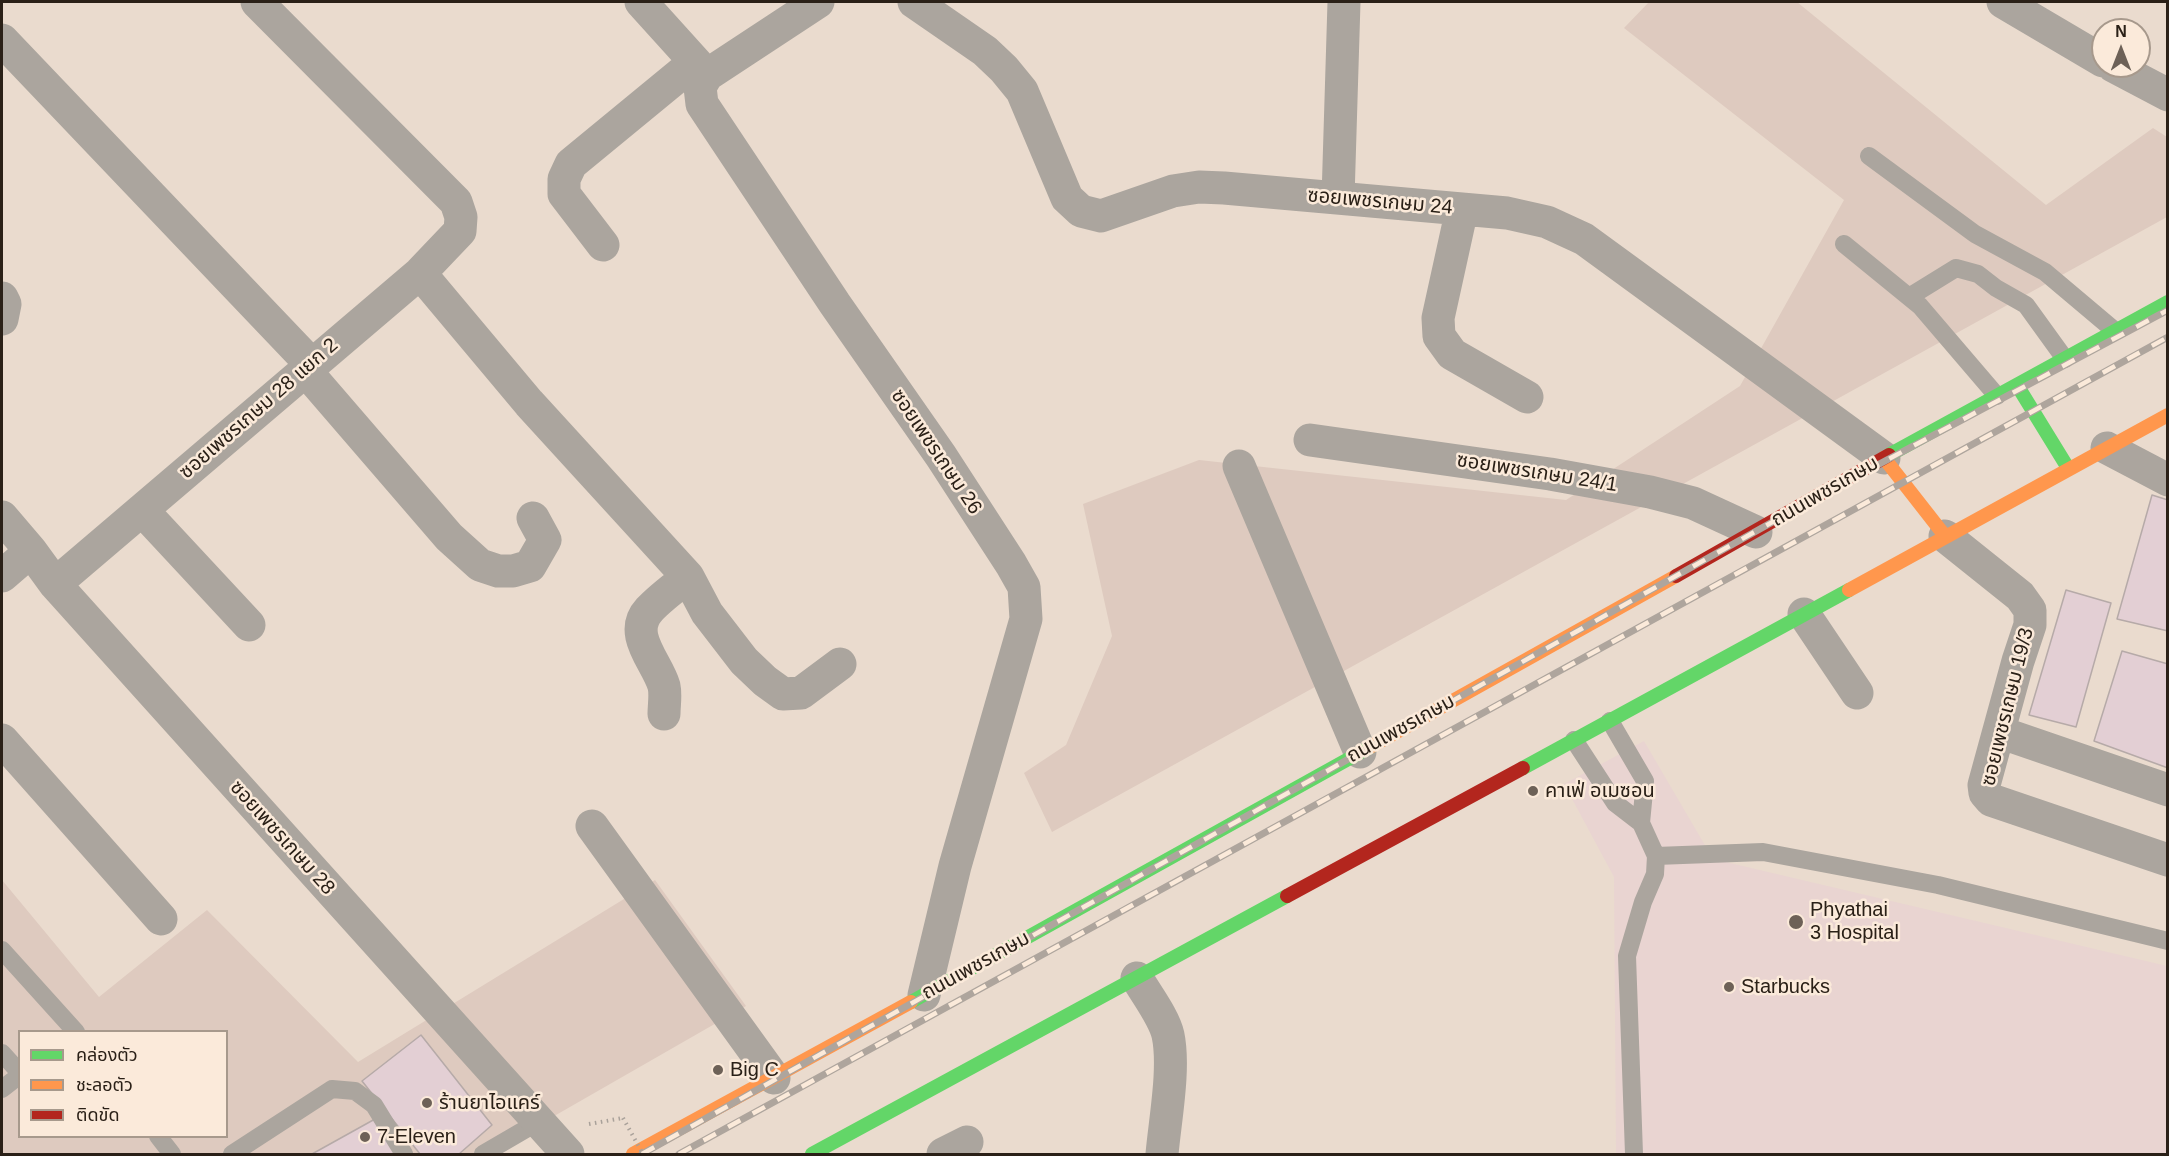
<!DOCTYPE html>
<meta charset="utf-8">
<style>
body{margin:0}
#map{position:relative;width:2169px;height:1156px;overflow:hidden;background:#eadbce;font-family:Arial,"Noto Sans Thai",sans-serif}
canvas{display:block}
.frame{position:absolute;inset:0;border:3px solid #2a2017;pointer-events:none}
.legend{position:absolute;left:18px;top:1030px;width:210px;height:108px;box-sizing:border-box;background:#fbeada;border:2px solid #a7998c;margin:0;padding:8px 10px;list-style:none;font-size:18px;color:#2a2017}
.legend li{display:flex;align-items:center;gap:12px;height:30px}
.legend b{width:30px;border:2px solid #a7998c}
.north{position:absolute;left:2091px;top:18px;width:60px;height:60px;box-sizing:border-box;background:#fbeada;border:2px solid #a7998c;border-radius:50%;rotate:0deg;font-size:16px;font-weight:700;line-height:24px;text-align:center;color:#2a2017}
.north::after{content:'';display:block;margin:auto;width:21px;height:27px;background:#6d6157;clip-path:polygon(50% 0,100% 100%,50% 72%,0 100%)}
</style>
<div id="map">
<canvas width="2169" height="1156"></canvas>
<div class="frame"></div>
<ul class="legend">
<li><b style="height:8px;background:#63d668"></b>คล่องตัว</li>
<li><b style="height:8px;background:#ff974d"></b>ชะลอตัว</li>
<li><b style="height:8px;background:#b3261e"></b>ติดขัด</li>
</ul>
<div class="north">N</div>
</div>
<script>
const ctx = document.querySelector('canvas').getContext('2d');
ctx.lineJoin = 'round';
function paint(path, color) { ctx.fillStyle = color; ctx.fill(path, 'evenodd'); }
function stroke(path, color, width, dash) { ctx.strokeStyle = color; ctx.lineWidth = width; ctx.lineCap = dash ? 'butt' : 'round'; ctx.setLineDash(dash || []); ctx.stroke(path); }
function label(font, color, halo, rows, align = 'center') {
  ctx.font = font + ' Arial,"Noto Sans Thai",sans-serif'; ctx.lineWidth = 5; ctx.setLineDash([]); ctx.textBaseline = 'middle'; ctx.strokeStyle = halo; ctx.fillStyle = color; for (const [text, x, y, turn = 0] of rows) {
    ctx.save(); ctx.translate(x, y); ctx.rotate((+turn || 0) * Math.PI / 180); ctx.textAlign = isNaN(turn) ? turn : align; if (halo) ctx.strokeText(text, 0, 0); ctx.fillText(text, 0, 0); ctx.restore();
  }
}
paint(new Path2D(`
 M1649 2H1797L2046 205 2153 128 2167 137V217L1052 832 1024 773 1066 745 1112 636 1083 504 1199 460 1566 500 1740 386 1844 200 1624 28Z
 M2 880 99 997 207 910 358 1062 655 880 746 1006 488 1154H2ZM20 1032H226V1136H20Z`), '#decabf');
paint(new Path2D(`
 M1644 741 1713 859 2167 966V1154H1616L1614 877 1564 784Z`), '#e9d4d1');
const building = new Path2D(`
 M2152 495 2168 500V631L2117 619Z
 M2066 590 2111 603 2076 727 2029 715Z
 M2122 651 2168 664V768L2094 741Z
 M421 1035 492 1125 459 1154H420L362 1081Z
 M375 1119 396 1154H312Z`);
paint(building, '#e3cfd4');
stroke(building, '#b6aaa8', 1.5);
stroke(new Path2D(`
 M589 1124 623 1118`), '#a9a19a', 4, [1.5, 4.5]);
stroke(new Path2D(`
 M1869 156 1975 234 2045 272 2115 331
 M1844 244 1920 306 1997 396
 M1909 297 1956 268 1978 274 1996 288 2026 305 2065 359
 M1610 721 1645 781 1641 823
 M1574 740 1615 803 1641 823 1656 856 1655 874 1643 902 1627 956 1634 1154
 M1656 856 1763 852 1938 885 2168 941
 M2 950 76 1032
 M2 1053 20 1073
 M2 1089 20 1075
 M158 1136 172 1154
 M232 1154 332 1089 355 1091 374 1105 404 1154
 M483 1154 538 1122`), '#aba59e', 18);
stroke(new Path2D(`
 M641 2 707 75
 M818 2 707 75 700 87 702 104 835 304 941 456 1011 564 1024 587 1026 619 955 866 924 995
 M914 2 985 51 1004 69 1022 91 1067 198 1081 211 1101 216 1173 191 1199 187 1224 188 1507 213 1547 222 1584 239 1884 458
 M2003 2 2103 61
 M2 40 311 364
 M2113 66 2168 95
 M1338 198 1344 2
 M1462 209 1438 318 1439 336 1452 354 1527 397
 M603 245 564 194V179L571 164 695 62
 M420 273 529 403 688 577 707 613 744 661 765 681 783 694 801 693 840 664
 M2 298 5 304 2 319
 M305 370 449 537 480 565 498 571H513L530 566 545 540 533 518
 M1310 440 1550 474 1650 492 1693 503 1756 532
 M2107 448 2168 480
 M1239 466 1360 752
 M142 510 249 625
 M2 517 31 551 55 584 568 1154
 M1945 536 2020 596 2030 610V625L2018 661 1984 785 1985 793 1991 800 2168 860
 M2 576 31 551
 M55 584 420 273 460 231 461 217 456 202 257 2
 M1804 614 1857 693
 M664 714C664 705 666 695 664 686 657 662 627 634 649 610 660 598 675 587 688 577
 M1999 732 2168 790
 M2 740 161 919
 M592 826 774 1078
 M1137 978C1146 994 1164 1017 1168 1035 1175 1068 1165 1120 1162 1154
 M943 1154 967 1142`), '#aba59e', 33);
stroke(new Path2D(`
 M2017 385 2068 468
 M1889 455 2168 302
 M1523 768 1849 590
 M911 1002 1370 747
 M812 1154 1287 896`), '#63d668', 14);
stroke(new Path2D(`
 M1884 458 1945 536
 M1849 590 2168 415
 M1370 747 1676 576
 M633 1154 911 1002`), '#ff974d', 14);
stroke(new Path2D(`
 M1676 576 1889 455
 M1287 896 1523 768`), '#b3261e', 14);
const rail = new Path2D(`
 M642 1154 1810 501 2168 310
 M679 1154 2168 337`);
stroke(rail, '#aea59d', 7);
stroke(rail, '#fbeada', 4.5, [14]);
stroke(new Path2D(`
 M623 1118 643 1154`), '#a9a19a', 4, [1.5, 4.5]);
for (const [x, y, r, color] of [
 [1533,791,6,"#6d6157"],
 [1796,922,8,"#6d6157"],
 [1729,987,6,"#6d6157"],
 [718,1070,6,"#6d6157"],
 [427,1103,6,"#6d6157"],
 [365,1137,6,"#6d6157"]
]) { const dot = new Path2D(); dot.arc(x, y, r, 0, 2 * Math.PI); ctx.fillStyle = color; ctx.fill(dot); stroke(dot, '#fbeada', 2); }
label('20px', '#2a2017', '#fbeada', [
 ["ซอยเพชรเกษม 24",1380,202,5],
 ["ซอยเพชรเกษม 28 แยก 2",259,409,-41],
 ["ซอยเพชรเกษม 26",936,452,56],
 ["ซอยเพชรเกษม 24/1",1537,473,9],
 ["ถนนเพชรเกษม",1825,492,-30],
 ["ซอยเพชรเกษม 19/3",2008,707,-76],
 ["ถนนเพชรเกษม",1401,729,-29],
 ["ซอยเพชรเกษม 28",282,838,48],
 ["ถนนเพชรเกษม",976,966,-29]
]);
label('20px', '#2a2017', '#fbeada', [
 ["คาเฟ่ อเมซอน",1545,791],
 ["Phyathai",1810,910],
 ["3 Hospital",1810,933],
 ["Starbucks",1741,987],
 ["Big C",730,1070],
 ["ร้านยาไอแคร์",439,1103],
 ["7-Eleven",377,1137]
], 'left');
</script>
